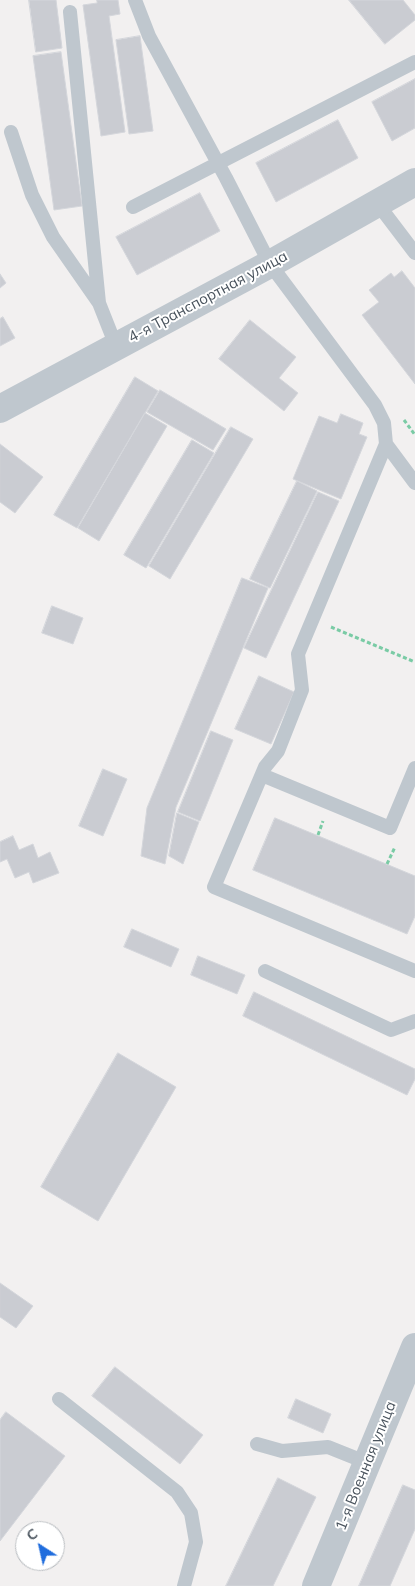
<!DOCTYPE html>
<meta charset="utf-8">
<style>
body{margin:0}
#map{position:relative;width:415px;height:1586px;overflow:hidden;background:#f2f0f0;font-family:Mulish,sans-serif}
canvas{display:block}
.north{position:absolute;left:15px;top:1521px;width:50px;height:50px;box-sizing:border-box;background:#fff;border:1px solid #b6babe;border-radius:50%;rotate:325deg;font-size:14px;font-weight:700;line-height:20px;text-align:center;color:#49535d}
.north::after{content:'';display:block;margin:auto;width:18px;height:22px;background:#206ddd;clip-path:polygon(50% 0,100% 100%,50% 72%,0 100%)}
</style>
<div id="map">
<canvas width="415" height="1586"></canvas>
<div class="north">С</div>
</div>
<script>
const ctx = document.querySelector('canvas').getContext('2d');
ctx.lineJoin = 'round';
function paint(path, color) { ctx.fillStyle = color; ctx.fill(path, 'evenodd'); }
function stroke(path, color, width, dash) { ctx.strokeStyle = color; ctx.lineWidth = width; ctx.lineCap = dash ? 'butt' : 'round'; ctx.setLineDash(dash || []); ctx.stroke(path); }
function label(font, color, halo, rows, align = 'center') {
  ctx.font = font + ' Mulish,sans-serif'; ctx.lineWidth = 4; ctx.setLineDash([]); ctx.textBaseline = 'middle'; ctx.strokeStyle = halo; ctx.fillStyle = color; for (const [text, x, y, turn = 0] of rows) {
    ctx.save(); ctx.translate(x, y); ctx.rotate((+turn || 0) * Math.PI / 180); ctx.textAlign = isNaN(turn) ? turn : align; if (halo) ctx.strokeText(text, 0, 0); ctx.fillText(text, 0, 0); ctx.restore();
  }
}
const building = new Path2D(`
 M29 0H56L62 48 36 52Z
 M97 0H118L120 14 109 16 125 132 101 136 83 5 97 3Z
 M349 0H403L415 15V20L385 44Z
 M140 36 153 131 129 134 116 40Z
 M61 52 82 206 54 210 33 56Z
 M415 79V128L392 141 372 102Z
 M338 120 358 158 276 202 256 163Z
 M200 193 220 231 137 275 116 237Z
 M402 271 415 288V384L362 315 379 302 369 290 391 273 394 277Z
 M0 274 6 283 0 288Z
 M3 317 15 338 0 346V319Z
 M250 320 296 357 279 378 298 393 284 411 219 359Z
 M135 377 158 391 77 528 54 515Z
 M160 390 226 429 213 450 147 412Z
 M145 413 167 426 99 541 78 528Z
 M341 414 363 423 359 434 367 437 341 499 293 479 319 416 337 423Z
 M231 427 253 439 170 579 149 566Z
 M192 440 214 453 146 568 124 555Z
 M0 444 43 477 15 513 0 502Z
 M297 481 317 491 270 588 250 579Z
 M318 492 339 501 266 658 244 648Z
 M242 578 268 588 176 807 165 864 141 856 147 808Z
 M52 606 83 618 73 644 42 633Z
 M259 676 294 692 271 744 235 729Z
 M211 731 233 740 200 821 178 812Z
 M103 769 127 779 103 836 79 826Z
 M177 813 199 822 183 864 169 856Z
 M275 818 415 876V916L407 934 253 870Z
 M13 836 19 850 33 844 38 858 50 852 59 873 33 883 29 872 15 878 7 859 0 862V842Z
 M132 929 179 949 171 967 124 947Z
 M198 956 245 975 237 994 191 975Z
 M254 992 415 1069V1079L407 1095 243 1016Z
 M118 1053 176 1087 98 1221 41 1187Z
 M0 1283 33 1306 16 1328 0 1317Z
 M115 1367 203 1435 180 1464 92 1396Z
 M296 1399 331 1414 323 1433 288 1418Z
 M6 1412 65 1456 0 1541V1420Z
 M278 1478 316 1497 273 1586H226Z
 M403 1485 415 1490V1529L390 1586H359Z`);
paint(building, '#caccd2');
stroke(building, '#d4d6db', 1);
stroke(new Path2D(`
 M404 420 415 435
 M331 627 415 662
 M318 835 323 821
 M387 864 395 847`), '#7acba5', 3, [4, 2.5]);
stroke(new Path2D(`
 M135 0 149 36 226 178 270 264 375 405 384 423 386 444 298 654 302 690 278 751 265 767 214 887 415 971
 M70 12 99 303
 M11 132 32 195 53 237 99 303 116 346
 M377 203 415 253
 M133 207 415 62
 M386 444 415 483
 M262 775 390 828 415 768
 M265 971 391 1030 415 1021
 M59 1399 177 1492 191 1513 196 1542 184 1586
 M257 1444 282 1451 328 1447 368 1463`), '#bfc7ce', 14);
stroke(new Path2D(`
 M0 409 270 264 415 182
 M316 1586 415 1347`), '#bfc7ce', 28);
label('15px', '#49535d', '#fff', [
 ["4-я Транспортная улица",208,297,-28],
 ["1-я Военная улица",366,1466,-68]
]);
</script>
